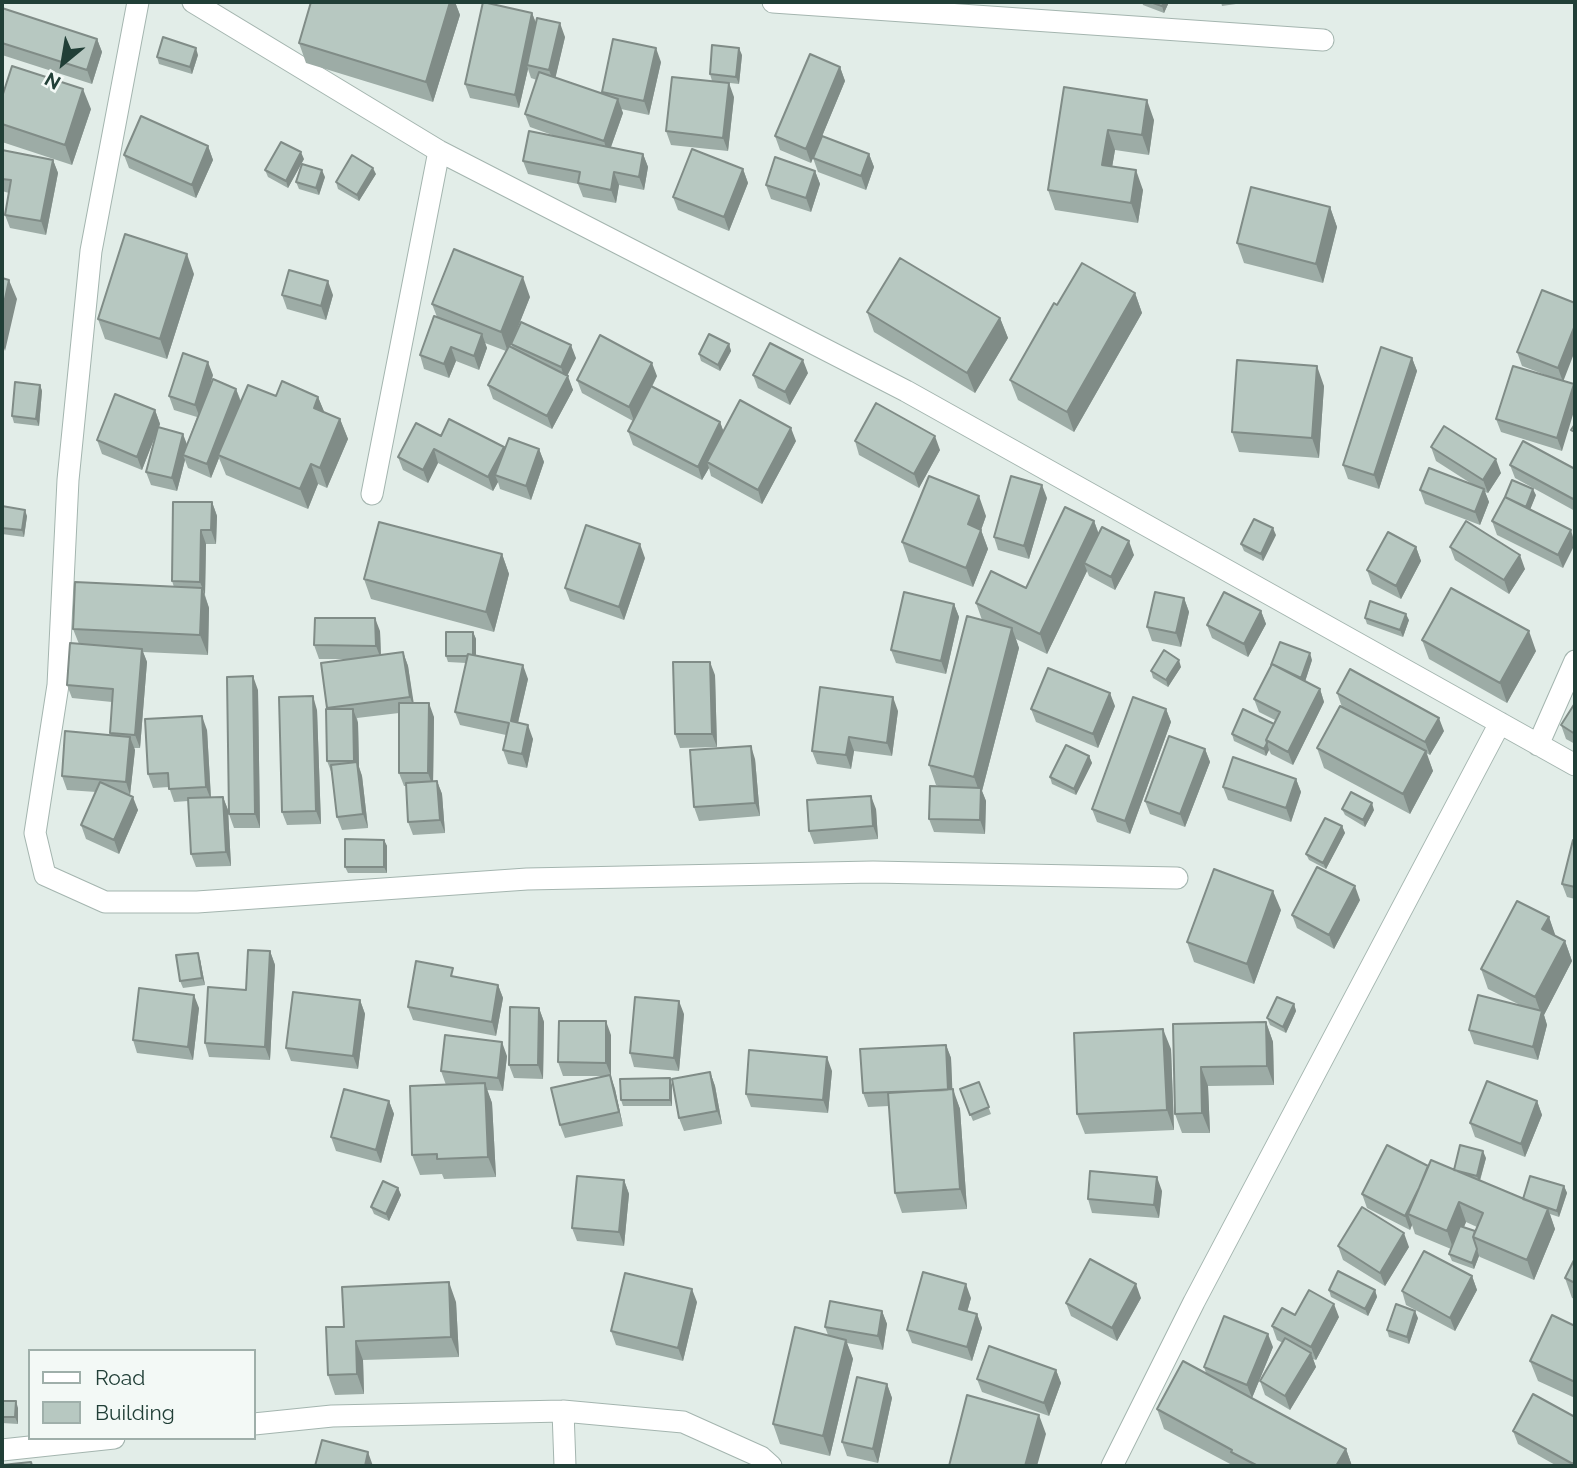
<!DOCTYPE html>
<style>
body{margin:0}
#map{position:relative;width:1577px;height:1468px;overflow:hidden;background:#e2ede8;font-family:Raleway,sans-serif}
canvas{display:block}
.frame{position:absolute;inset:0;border:4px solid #213f37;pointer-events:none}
.legend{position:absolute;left:28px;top:1349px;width:228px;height:91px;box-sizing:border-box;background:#f3f9f6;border:2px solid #9fafaa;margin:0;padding:9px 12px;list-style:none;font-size:21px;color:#213f37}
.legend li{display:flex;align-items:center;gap:14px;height:35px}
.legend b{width:35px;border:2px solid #9fafaa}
.north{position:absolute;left:28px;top:28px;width:70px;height:70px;-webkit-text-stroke:5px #f3f9f6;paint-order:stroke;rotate:210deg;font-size:19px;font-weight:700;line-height:28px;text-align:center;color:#213f37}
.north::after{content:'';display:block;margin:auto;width:24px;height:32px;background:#213f37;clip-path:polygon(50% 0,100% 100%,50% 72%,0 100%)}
</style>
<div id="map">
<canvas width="1577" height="1468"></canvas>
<div class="frame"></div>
<ul class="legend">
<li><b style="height:9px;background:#fff"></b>Road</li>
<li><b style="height:19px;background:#b7c8c1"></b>Building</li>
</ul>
<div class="north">N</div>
</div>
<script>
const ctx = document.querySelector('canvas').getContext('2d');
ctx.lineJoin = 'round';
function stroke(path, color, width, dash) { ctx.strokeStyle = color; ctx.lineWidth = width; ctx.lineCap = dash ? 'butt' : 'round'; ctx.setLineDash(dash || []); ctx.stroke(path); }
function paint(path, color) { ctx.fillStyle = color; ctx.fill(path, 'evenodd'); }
const minor = new Path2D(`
 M138 2 91 251 68 480 58 685 35 833 45 875 105 902H197L527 879 873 872 1177 878
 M193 2 439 151 906 391 1575 765
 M773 2 1323 40
 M372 494 439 151
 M1538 745 1575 661
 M563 1411 565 1466
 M254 1424 332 1416 563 1411 683 1422 761 1457 771 1466
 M2 1450 114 1438
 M1112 1466 1194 1302 1500 723`);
stroke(minor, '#a4b5af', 23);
stroke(minor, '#fff', 21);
paint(new Path2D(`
 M311 2H455L460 15 433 102 306 63 299 43Z
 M1142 2H1169L1164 13 1143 5Z
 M1221 2H1250L1222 6Z
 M2 8 97 39 102 52 92 84 2 55Z
 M532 13 536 23 565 37 555 78 603 94 602 92 661 62 649 115 621 109 623 113 611 147 643 154 648 167 644 190 619 185 616 203 583 197 578 184 528 174 523 161 555 136 530 127 525 114 537 80 531 78 528 69 519 108 470 98 465 84Z
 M198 55 192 74 159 64 157 57Z
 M742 55 739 84 712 81 710 74Z
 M840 67 845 81 822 136 869 154 874 167 866 190 818 172 813 158 816 150 811 163 780 150 775 136Z
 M1064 87 1154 120 1149 155 1115 150 1112 167 1143 190 1138 223 1055 210 1048 190Z
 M2 97 91 109 72 165 2 142Z
 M734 97 728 151 671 145 666 131Z
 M208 146 213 160 196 198 129 168 124 155Z
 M2 150 53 160 58 173 46 235 10 228 5 215 9 193 2 191Z
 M304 159 288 188 268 177 265 170Z
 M743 169 748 183 729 231 678 210 673 197Z
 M815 171 820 184 811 212 771 199 766 185Z
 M376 174 359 201 338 189 336 182Z
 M325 177 319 195 299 189 296 182Z
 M1330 207 1337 227 1323 283 1244 263 1237 243Z
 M194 274 167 359 105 339 98 319Z
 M1135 293 1142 313 1074 432 1018 400 1010 380Z
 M282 295H333L326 320 287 309Z
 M530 297 510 346 513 348 511 344 576 358 567 376 573 390 552 429 493 399 488 385 506 351 485 343 487 348 479 370 456 361 449 378 424 369 420 355 437 317 432 304Z
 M1575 303 1563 381 1562 451 1501 432 1496 419 1556 379 1522 366 1517 352Z
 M867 312 1000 318 1008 338 975 393 874 332Z
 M729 344 731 351 720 371 701 361 699 354Z
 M1412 358 1417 371 1379 489 1348 479 1343 465Z
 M808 373 790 405 758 388 753 375Z
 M213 375 209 389H236L241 401 276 396 318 397 324 412 340 419 348 439 327 488 318 484 308 509 226 475 219 458 211 478 188 468 185 460 177 491 151 485 146 472 155 436 142 470 102 454 97 440 155 410 160 424 159 427 187 444 197 417 174 410 169 396Z
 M657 376 652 387 720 422 723 431 796 441 762 504 711 476 709 468 702 480 633 445 628 431 633 421 582 393 577 380Z
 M40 385 42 391 39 426 14 423 12 416Z
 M1324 386 1319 458 1239 452 1232 432Z
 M441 436 504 447 505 449H539L544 462 531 500 500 489 498 482 493 491 438 463 428 483 403 470 398 457Z
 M855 441 940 450 919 488 859 455Z
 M1431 447 1501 473 1488 493 1485 492 1489 502 1480 525 1425 504 1420 490 1475 486 1436 461Z
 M1510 465 1575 469V511L1515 478Z
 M1536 495 1530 509 1571 530 1563 568 1497 535 1492 521Z
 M1047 498 1029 559 998 550 994 537Z
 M212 502 217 516 216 544H206L205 595 209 608 208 655 143 652 147 662 140 748H134L135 750 130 795 138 810 119 854 86 839 81 825 96 792 67 790 62 776 111 735 110 733 112 702 72 698 67 685 79 644 73 629 174 587 172 581Z
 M2 506 27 516 24 537 2 534Z
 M986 516 981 530 988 549 973 587 909 562 902 542Z
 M1094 521 1099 534 1134 555 1115 590 1089 576 1087 571 1047 654 1016 639 1019 648 982 791 986 801 985 834 934 832 929 819 941 787 936 785 929 765 982 620 976 603 1026 588Z
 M1276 535 1263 561 1244 551 1241 544Z
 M1416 547 1421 561 1401 599 1372 584 1367 570Z
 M1450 547 1525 569 1509 594 1455 560Z
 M502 554 509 574 494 632 371 599 364 579Z
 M645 558 624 620 570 601 565 588Z
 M1184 598 1189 612 1181 647 1152 641 1147 627Z
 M954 604 959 617 946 674 896 663 891 650Z
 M1261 611 1266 624 1248 657 1212 638 1207 625Z
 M1365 618 1409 620 1403 637 1367 624Z
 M380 631 381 655 403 652 408 666 413 703 434 717 433 781H437L442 794 445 833 413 835 408 822 406 786H404L399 773V713L357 718 358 723 359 767 362 776 368 828 342 830 337 817 332 774 327 761 328 709 321 663 350 659H319L314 645Z
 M473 632 476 639V655L528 679 518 723 533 739 527 768 508 764 503 750 506 735 460 725 455 712 466 663 448 662 446 656Z
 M1422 640 1536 651 1507 703 1429 659Z
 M1312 660 1305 681 1320 689 1324 702 1293 765 1271 754 1269 750 1266 756 1234 741 1232 734 1274 724 1275 720 1259 712 1254 699Z
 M1181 667 1168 687 1153 678 1151 671Z
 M715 675 717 747 680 748 675 734Z
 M258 690 260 828H234L229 814Z
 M1337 693 1444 731 1430 755 1426 753 1433 771 1410 814 1324 768 1317 748 1342 707Z
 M1575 703V744L1566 739 1561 725Z
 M1115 706 1098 748 1036 722 1031 709Z
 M1166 709 1171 722 1130 834 1097 822 1092 809Z
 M317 710 321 824 287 825 282 812Z
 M898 711 892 756 854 751 851 769 817 764 812 751Z
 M207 730 211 797H223L228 810 231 866 196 867 191 854 188 801 174 802 169 787 153 788 148 774Z
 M1205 749 1210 762 1185 827 1150 814 1145 801Z
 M1089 756 1092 763 1076 795 1052 784 1050 777Z
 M755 759 760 816 699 821 694 807Z
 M1296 779 1301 792 1291 822 1228 800 1223 787Z
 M876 809 878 839 814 844 809 831Z
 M1342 809 1374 810 1365 827 1345 815Z
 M1342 826 1345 833 1326 869 1309 860 1306 854Z
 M384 840 387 846V873H348L345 867Z
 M1575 841V899L1567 897 1562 884Z
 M1360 900 1334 949 1297 928 1292 915Z
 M1281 910 1254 984 1194 962 1187 942Z
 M1549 917 1555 936 1565 941 1572 961 1544 1015 1547 1025 1538 1060 1474 1044 1469 1030 1520 1005 1488 989 1481 969Z
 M270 951 275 965 270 1060 209 1057 205 1043 246 990Z
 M200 959 205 985 183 988 180 981Z
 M456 977 498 985 503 998 496 1036 413 1020 408 1007Z
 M360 1000 365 1014 358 1069 291 1061 286 1048Z
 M1294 1004 1296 1011 1286 1033 1270 1025 1267 1018Z
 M199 1008 193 1060 137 1053 133 1040Z
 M539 1008 544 1022 543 1079 514 1078 509 1065Z
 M684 1014 679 1071 634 1067 630 1053Z
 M1266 1022 1273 1042 1274 1085 1208 1086 1210 1133H1182L1175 1114 1173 1024Z
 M611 1035V1076L615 1089 623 1126 565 1138 560 1125 606 1076H563L558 1062Z
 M946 1045 951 1058 952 1089 960 1109 967 1209 902 1213 895 1193 889 1106 868 1107 863 1093Z
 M1171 1049 1174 1130 1085 1134 1077 1114Z
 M507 1056 503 1091 487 1090 492 1103 496 1177 444 1179 442 1174 420 1175 412 1155 446 1085 441 1071Z
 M832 1071 828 1113 751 1107 746 1094Z
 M710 1072 715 1086 722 1124 684 1131 679 1118Z
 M979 1082 991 1114 973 1121 960 1089Z
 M672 1085V1106H623L621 1100Z
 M389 1101 394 1114 381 1163 336 1151 331 1137Z
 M1537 1101 1542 1115 1525 1157 1475 1137 1470 1123Z
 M1486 1158 1480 1181 1523 1199 1564 1186 1567 1193 1559 1217 1550 1214 1555 1229 1534 1280 1480 1257 1479 1256 1474 1269 1452 1261 1449 1254 1451 1249 1415 1234 1412 1225 1410 1230 1367 1208 1362 1194 1428 1166 1454 1170ZM1466 1222 1477 1227 1475 1231 1464 1227Z
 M624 1180 629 1194 624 1246 577 1241 572 1228Z
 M398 1188 401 1195 389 1221 374 1214 371 1207Z
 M1162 1191 1159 1218 1092 1213 1088 1199Z
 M1338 1246 1409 1247 1385 1286 1343 1260Z
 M1575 1258V1299L1572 1298 1565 1278Z
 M1472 1276 1477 1290 1455 1331 1406 1305 1402 1291Z
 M1329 1290H1375L1377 1297 1368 1316 1331 1297Z
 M971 1298 967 1312 977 1314 982 1328 972 1361 912 1343 907 1330Z
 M1141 1298 1117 1341 1071 1316 1066 1303Z
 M456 1302 459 1357 363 1360 364 1394 335 1395 328 1375 344 1327Z
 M697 1302 683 1361 616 1345 611 1331Z
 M882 1311 887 1324 883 1350 847 1343 853 1359 830 1456 780 1444 773 1424 828 1335 825 1327Z
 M1295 1315 1339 1317 1316 1360 1313 1359 1316 1367 1290 1410 1265 1395 1260 1381 1283 1343 1277 1340 1272 1326Z
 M1418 1318 1409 1344 1389 1337 1387 1330Z
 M1575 1326V1398L1538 1381 1530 1361Z
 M1273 1347 1252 1398 1346 1449 1352 1466H1234L1164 1429 1157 1409 1206 1373 1204 1367Z
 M1056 1370 1061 1383 1049 1416 982 1392 977 1379Z
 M887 1384 892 1398 878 1463 847 1456 842 1442Z
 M1533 1394 1575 1466H1557L1518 1444 1513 1431Z
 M2 1401 18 1408V1424L2 1423Z`), '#9daca6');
paint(new Path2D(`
 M450 2H455L460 15 433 102 426 82Z
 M1164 2H1169L1164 13 1162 6Z
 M532 13 537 26 527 65 528 69 519 108 515 95Z
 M560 23 565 37 554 84 549 70Z
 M97 39 102 52 92 84 87 70Z
 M196 48 198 55 192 74 190 67Z
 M656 48 661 62 649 115 644 101Z
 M739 48 742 55 739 84 736 77Z
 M840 67 845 81 811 163 806 149Z
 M729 83 734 97 728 151 723 138Z
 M83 89 91 109 72 165 65 145Z
 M618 99 623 113 608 155 604 141Z
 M1147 100 1154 120 1149 155 1142 135Z
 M1108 130 1115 150 1109 185 1102 165Z
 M208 146 213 160 196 198 192 185Z
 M301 152 304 159 288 188 286 181Z
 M643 154 648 167 644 190 639 177Z
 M869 154 874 167 866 190 861 176Z
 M53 160 58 173 46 235 41 221Z
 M373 168 376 174 359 201 357 195Z
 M743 169 748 183 729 231 724 217Z
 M322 170 325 177 319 195 316 188Z
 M1136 170 1143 190 1138 223 1131 203Z
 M815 171 820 184 811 212 806 198Z
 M614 172 619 185 616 203 611 190Z
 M1330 207 1337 227 1323 283 1316 264Z
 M187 254 194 274 167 359 160 339Z
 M523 277 530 297 508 352 501 332Z
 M9 280 17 299 5 351 2 342V313Z
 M328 281 333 295 326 320 321 306Z
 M1135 293 1142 313 1074 432 1067 412Z
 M1000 318 1008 338 975 393 967 373Z
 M1575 325V351L1563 382 1558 368Z
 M482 334 487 348 479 370 474 356Z
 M729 344 731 351 720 371 718 365Z
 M571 345 576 358 565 380 561 367Z
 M451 347 456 361 449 378 444 364Z
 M1412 358 1417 371 1379 489 1374 475Z
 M803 360 808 373 790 405 785 392Z
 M208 362 213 375 200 418 195 405Z
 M652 363 657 376 634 421 629 407Z
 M1317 366 1324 386 1319 458 1312 438Z
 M568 376 573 390 552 429 547 416Z
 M1574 384 1575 389V408L1562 451 1557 438Z
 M40 385 42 391 39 426 36 419Z
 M236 389 241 403 218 455 219 458 211 478 207 464Z
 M318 397 326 416 314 408Z
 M155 410 160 424 142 470 137 457Z
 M340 419 348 439 327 488 320 468Z
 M720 422 725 435 707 462 709 468 702 480 698 467Z
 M791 428 796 441 762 504 758 490Z
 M183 434 188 447 183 455 185 460 177 491 172 478Z
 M935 436 940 450 919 488 914 474Z
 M504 447 509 460 495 475 498 482 493 491 488 477Z
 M434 449 438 463 428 483 423 470Z
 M539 449 544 462 531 500 526 486Z
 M1496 459 1501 473 1488 493 1483 480Z
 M311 464 318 484 308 509 300 489Z
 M1042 485 1047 498 1029 559 1024 546Z
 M1484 489 1489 502 1480 525 1475 512Z
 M1533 489 1536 495 1528 515 1525 508Z
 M979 496 986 516 981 530 988 549 973 587 966 568 968 524Z
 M212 502 217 516 216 544 211 530Z
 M25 510 27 516 24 537 22 530Z
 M1094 521 1101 541 1084 563 1087 571 1047 654 1040 634Z
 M1273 528 1276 535 1263 561 1261 554Z
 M201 530 206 544 205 595 200 582Z
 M1571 530 1575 544 1563 568 1558 555Z
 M1129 541 1134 555 1115 590 1111 577Z
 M640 544 645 558 624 620 619 607Z
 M1416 547 1421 561 1401 599 1396 586Z
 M502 554 509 574 494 632 486 612Z
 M1520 555 1525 569 1509 594 1504 580Z
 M202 588 209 608 208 655 200 635Z
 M1184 598 1189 612 1181 647 1176 633Z
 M954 604 959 617 946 674 941 661Z
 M1261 611 1266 624 1248 657 1244 644Z
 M1406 614 1409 620 1403 637 1400 630Z
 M375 618 380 631 381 659 376 646Z
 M1012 628 1019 648 982 791 986 801 985 834 980 820 981 797 974 777Z
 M1529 631 1536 651 1507 703 1500 683Z
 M473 632 476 639V663L473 656Z
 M142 649 147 662 140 748 135 735Z
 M403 652 408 666 415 711 410 697Z
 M1310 653 1312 660 1304 685 1301 678Z
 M1179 660 1181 667 1168 687 1166 680Z
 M710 662 715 675 717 747 712 734Z
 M523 665 528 679 515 735 511 721Z
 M253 676 258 690 260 828 255 814Z
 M1320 689 1324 702 1293 765 1288 752Z
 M1110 693 1115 706 1098 748 1093 734Z
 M313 696 317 710 321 824 316 811Z
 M893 697 898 711 892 756 887 743Z
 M429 703 434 717 433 787 428 773Z
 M353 709 358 723 359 767 362 776 368 828 363 814 358 772 354 761Z
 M1166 709 1171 722 1130 834 1125 821Z
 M202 716 207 730 211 800 206 787Z
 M1439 718 1444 731 1430 755 1425 742Z
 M528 725 533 739 527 768 522 754Z
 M130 737 135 750 130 795 126 782Z
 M849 737 854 751 851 769 846 755Z
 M1267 743 1269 750 1266 756 1264 749Z
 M751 746 755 759 760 816 755 803Z
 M1205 749 1210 762 1185 827 1180 814Z
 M1426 751 1433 771 1410 814 1403 794Z
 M1089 756 1092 763 1076 795 1074 789Z
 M1296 779 1301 792 1291 822 1286 808Z
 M437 781 442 794 445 833 440 820Z
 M871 796 876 809 878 839 873 826Z
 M133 797 138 810 119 854 114 840Z
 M223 797 228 810 231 866 226 852Z
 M1372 803 1374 810 1365 827 1363 820Z
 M1342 826 1345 833 1326 869 1323 863Z
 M384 840 387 846V873L384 867Z
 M1355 886 1360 900 1334 949 1329 935Z
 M1273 891 1281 910 1254 984 1247 964Z
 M1549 917 1556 937 1542 929Z
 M1565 941 1572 961 1544 1015 1547 1025 1538 1060 1533 1047 1541 1014 1535 997Z
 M270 951 275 965 270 1060 265 1047Z
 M198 953 200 959 205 985 202 978Z
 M498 985 503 998 496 1036 492 1022Z
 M194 995 199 1008 193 1060 188 1047Z
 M360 1000 365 1014 358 1069 353 1056Z
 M679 1001 684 1014 679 1071 674 1058Z
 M1294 1004 1296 1011 1286 1033 1283 1027Z
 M539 1008 544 1022 543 1079 538 1065Z
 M606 1021 611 1035V1076L606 1063Z
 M1266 1022 1273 1042 1274 1085 1267 1066Z
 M1163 1029 1171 1049 1174 1130 1167 1110Z
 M502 1042 507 1056 503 1091 498 1078Z
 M946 1045 951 1058 953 1103 948 1090Z
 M827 1057 832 1071 828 1113 823 1100Z
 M1201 1067 1208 1086 1210 1133 1202 1113Z
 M710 1072 715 1086 722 1124 717 1111Z
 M610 1075 615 1089 623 1126 619 1112Z
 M670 1078 672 1085V1106L670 1100Z
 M485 1083 492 1103 496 1177 488 1157Z
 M953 1089 960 1109 967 1209 960 1189Z
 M389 1101 394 1114 381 1163 376 1150Z
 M1537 1101 1542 1115 1525 1157 1521 1144Z
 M1483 1151 1486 1158 1479 1183 1477 1176Z
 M1430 1167 1408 1214 1412 1225 1410 1230 1405 1216Z
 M1157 1177 1162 1191 1159 1218 1154 1205Z
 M624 1180 629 1194 624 1246 619 1232Z
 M1564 1186 1567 1193 1559 1217 1557 1211Z
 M398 1188 401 1195 389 1221 386 1214Z
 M1459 1202 1466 1222 1454 1251 1447 1231Z
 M1548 1209 1555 1229 1534 1280 1527 1260Z
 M1404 1233 1409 1247 1385 1286 1380 1273Z
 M1477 1249 1479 1256 1474 1269 1472 1263Z
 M1472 1276 1477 1290 1455 1331 1450 1318Z
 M449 1282 456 1302 459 1357 451 1337Z
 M966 1284 971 1298 964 1323 959 1309Z
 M1136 1284 1141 1298 1117 1341 1112 1328Z
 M692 1289 697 1302 683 1361 678 1348Z
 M1375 1290 1377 1297 1368 1316 1365 1309Z
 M1334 1304 1339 1317 1316 1360 1311 1347Z
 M882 1311 887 1324 883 1350 878 1336Z
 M1415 1311 1418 1318 1409 1344 1407 1337Z
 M977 1314 982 1328 972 1361 967 1347Z
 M1268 1334 1273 1347 1252 1398 1247 1385Z
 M846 1340 853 1359 830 1456 823 1436Z
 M356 1341 363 1360 364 1394 357 1374Z
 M1311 1353 1316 1367 1290 1410 1285 1396Z
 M1056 1370 1061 1383 1049 1416 1044 1403Z
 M887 1384 892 1398 878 1463 873 1449Z
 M16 1401 18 1408V1424L15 1417Z
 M1039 1415 1046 1434 1037 1466H1025Z
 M1346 1449 1352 1466H1336Z
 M368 1452 373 1466H365Z`), '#808c87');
const building = new Path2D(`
 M311 2H450L426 82 299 43Z
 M483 2 532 13 515 95 465 84Z
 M1150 2H1164L1162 6Z
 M2 8 97 39 87 70 2 43Z
 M537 18 560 23 549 70 527 65Z
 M163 37 196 48 190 67 157 57Z
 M613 39 656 48 644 101 602 92Z
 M712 45 739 48 736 77 710 74Z
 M810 54 840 67 806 149 775 136Z
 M12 66 83 89 65 145 2 124V97Z
 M539 72 618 99 604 141 525 114Z
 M672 77 729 83 723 138 666 131Z
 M1064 87 1147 100 1142 135 1108 130 1102 165 1136 170 1131 203 1048 190Z
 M141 116 208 146 192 185 124 155Z
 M529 131 643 154 639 177 614 172 611 190 578 183 580 172 523 161Z
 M822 136 869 154 861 176 813 158Z
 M281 142 301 152 286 181 265 170Z
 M692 149 743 169 724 217 673 197Z
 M2 150 53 160 41 221 5 215 11 180 2 179Z
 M352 155 373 168 357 195 336 182Z
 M775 157 815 171 806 198 766 185Z
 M302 164 322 170 316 188 296 182Z
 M1251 187 1330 207 1316 264 1237 243Z
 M125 234 187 254 160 339 98 319Z
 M454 249 523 277 501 332 432 304Z
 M900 258 1000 318 967 373 867 312Z
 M1082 263 1135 293 1067 412 1010 380 1054 303 1057 305Z
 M289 270 328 281 321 306 282 295Z
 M2 278 9 280 2 313Z
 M1542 290 1575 303V325L1558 368 1517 352Z
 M434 316 482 334 474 356 451 347 444 364 420 355Z
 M521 322 571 345 561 367 511 344Z
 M709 334 729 344 718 365 699 354Z
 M600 335 652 363 629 407 577 380Z
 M770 343 803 360 785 392 753 375Z
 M509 346 568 376 547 416 488 385Z
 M1381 347 1412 358 1374 475 1343 465Z
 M183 353 208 362 195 405 169 396Z
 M1237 360 1317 366 1312 438 1232 432Z
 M1513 366 1574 384 1557 438 1496 419Z
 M213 379 236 389 207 464 183 455Z
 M282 381 318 397 314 408 340 419 320 468 311 464 300 489 218 455 248 385 276 396Z
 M15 382 40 385 36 419 12 416Z
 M651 386 720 422 698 467 628 431Z
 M115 394 155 410 137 457 97 440Z
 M740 400 791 428 758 490 707 462Z
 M876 403 935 436 914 474 855 441Z
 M449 419 504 447 488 477 434 449 423 470 398 457 416 423 441 436Z
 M1575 424V432L1571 430Z
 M1444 426 1496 459 1483 480 1431 447Z
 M158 427 183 434 172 478 146 472Z
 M509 438 539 449 526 486 495 475Z
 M1523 441 1575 469V500L1510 465Z
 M1429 468 1484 489 1475 512 1420 490Z
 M929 476 979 496 968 524 981 530 966 568 902 542Z
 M1011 476 1042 485 1024 546 994 537Z
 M1512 480 1533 489 1526 507 1505 497Z
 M1505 497 1571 530 1558 555 1492 521Z
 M173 502H212L211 530H201L200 582 172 581Z
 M2 506 25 510 22 530 2 528Z
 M1065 507 1094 521 1040 634 976 603 991 571 1026 588Z
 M1254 519 1273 528 1261 554 1241 544Z
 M1466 521 1520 555 1504 580 1450 547Z
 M379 522 502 554 486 612 364 579Z
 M586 525 640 544 619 607 565 588Z
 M1102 527 1129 541 1111 577 1084 563Z
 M1388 532 1416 547 1396 586 1367 570Z
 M75 582 202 588 200 635 73 629Z
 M1451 588 1529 631 1500 683 1422 640Z
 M904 592 954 604 941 661 891 650Z
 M1155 592 1184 598 1176 633 1147 627Z
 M1224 592 1261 611 1244 644 1207 625Z
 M1370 601 1406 614 1400 630 1365 618Z
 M967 616 1012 628 974 777 929 765Z
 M315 618H375L376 646 314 645Z
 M446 632H473V655L468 654 467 656H446Z
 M1280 642 1310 653 1301 678 1272 664 1271 665Z
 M70 643 142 649 135 735 110 733 113 689 67 685Z
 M1164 650 1179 660 1166 680 1151 671Z
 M403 652 410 697 327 708 321 663Z
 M468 654 523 665 511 721 528 725 522 754 503 750 509 723 455 712Z
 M673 662H710L712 734H675Z
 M1272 664 1320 689 1288 752 1266 740 1280 712 1254 699Z
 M1048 668 1110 693 1093 734 1031 709Z
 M1350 669 1439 718 1425 742 1337 693Z
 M253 676 255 814H229L227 677Z
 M820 687 893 697 887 743 849 737 846 755 812 751Z
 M313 696 316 811 282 812 279 697Z
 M1133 697 1166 709 1125 821 1092 809Z
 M399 703H429L428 773H399Z
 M1575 703V734L1561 725Z
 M1340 706 1426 751 1403 794 1317 748Z
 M326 709H353L354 761H327Z
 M1243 709 1274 724 1266 740 1267 743 1264 749 1232 734Z
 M202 716 206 787 169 789 168 773 148 774 145 719Z
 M65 731 130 737 126 782 62 776Z
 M1169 736 1205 749 1180 814 1145 801Z
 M1066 745 1089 756 1074 789 1050 777Z
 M751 746 755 803 694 807 690 750Z
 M1233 757 1296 779 1286 808 1223 787Z
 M357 762 363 814 337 817 331 765Z
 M437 781 440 820 408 822 406 783Z
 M100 782 133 797 114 840 81 825Z
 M930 786 981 788 980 820 929 819Z
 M1351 792 1372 803 1363 820 1342 809Z
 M871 796 873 826 809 831 807 800Z
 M223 797 226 852 191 854 188 798Z
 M1325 818 1342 826 1323 863 1306 854Z
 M345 839 384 840V867H345Z
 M1573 840 1575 841V887L1562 884Z
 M1317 867 1355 886 1329 935 1292 915Z
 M1214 869 1273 891 1247 964 1187 942Z
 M1517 901 1549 917 1542 929 1565 941 1535 997 1481 969Z
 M248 950 270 951 265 1047 205 1043 208 987 246 990Z
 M198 953 202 978 180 981 176 955Z
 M416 961 453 968 451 976 498 985 492 1022 408 1007Z
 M139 988 194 995 188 1047 133 1040Z
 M293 992 360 1000 353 1056 286 1048Z
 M1478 995 1542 1011 1533 1047 1469 1030Z
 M635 997 679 1001 674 1058 630 1053Z
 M1277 997 1294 1004 1283 1027 1267 1018Z
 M510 1007 539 1008 538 1065H509Z
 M559 1021H606V1063L558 1062Z
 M1266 1022 1267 1066 1201 1067 1202 1113 1175 1114 1173 1024Z
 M1163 1029 1167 1110 1077 1114 1074 1033Z
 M445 1035 502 1042 498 1078 441 1071Z
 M946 1045 948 1090 863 1093 860 1049Z
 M749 1050 827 1057 823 1100 746 1094Z
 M710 1072 717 1111 679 1118 672 1079Z
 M610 1075 619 1112 560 1125 551 1088Z
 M670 1078V1100H621L620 1079Z
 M1487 1081 1537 1101 1521 1144 1470 1123Z
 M979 1082 989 1107 970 1115 960 1089Z
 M485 1083 488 1157 437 1159V1154L412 1155 410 1086Z
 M344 1089 389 1101 376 1150 331 1137Z
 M953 1089 960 1189 895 1193 888 1093Z
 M1387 1145 1428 1166 1419 1188 1405 1216 1362 1194Z
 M1460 1145 1483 1151 1477 1176 1454 1170Z
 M1431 1160 1548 1209 1527 1260 1473 1237 1483 1213 1459 1202 1447 1231 1408 1214Z
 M1090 1171 1157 1177 1154 1205 1088 1199Z
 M577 1176 624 1180 619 1232 572 1228Z
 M1530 1176 1564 1186 1557 1211 1523 1199Z
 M383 1181 398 1188 386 1214 371 1207Z
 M1362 1207 1404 1233 1380 1273 1338 1246Z
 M1460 1226 1475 1231 1473 1237 1477 1249 1472 1263 1449 1254Z
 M1424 1251 1472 1276 1450 1318 1402 1291Z
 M1575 1258V1283L1565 1278Z
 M1090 1259 1136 1284 1112 1328 1066 1303Z
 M1338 1271 1375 1290 1365 1309 1329 1290Z
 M923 1272 966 1284 959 1309 977 1314 967 1347 907 1330Z
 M625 1273 692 1289 678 1348 611 1331Z
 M449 1282 451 1337 356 1341 357 1374 328 1375 326 1327H344L342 1287Z
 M1309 1290 1334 1304 1311 1347 1272 1326 1282 1308 1295 1315Z
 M830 1301 882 1311 878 1336 825 1327Z
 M1396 1304 1415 1311 1407 1337 1387 1330Z
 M1552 1315 1575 1326V1382L1530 1361Z
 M1224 1316 1268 1334 1247 1385 1204 1367Z
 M795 1327 846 1340 823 1436 773 1424Z
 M1285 1338 1311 1353 1285 1396 1260 1381Z
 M989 1346 1056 1370 1044 1403 977 1379Z
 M1183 1361 1346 1449 1336 1466H1258L1231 1452 1232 1450 1157 1409Z
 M857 1377 887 1384 873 1449 842 1442Z
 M1533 1394 1575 1417V1460L1573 1464 1513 1431Z
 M967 1395 1039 1415 1025 1466H949Z
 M2 1401H16L15 1417H2Z
 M322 1440 368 1452 365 1466H315Z
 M31 1462 32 1466H2V1465Z`);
paint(building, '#b7c8c1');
stroke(building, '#808c87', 2);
</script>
